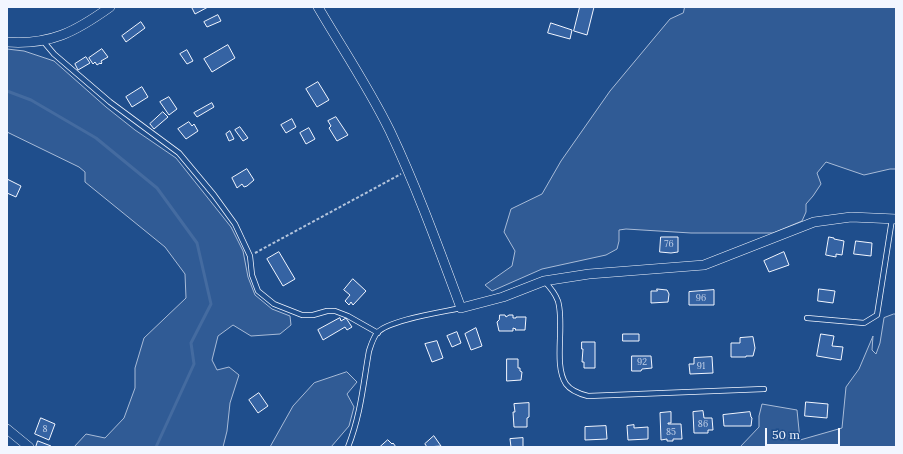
<!DOCTYPE html>
<style>
body{margin:0}
#map{position:relative;width:903px;height:454px;overflow:hidden;background:#1f4e8c;font-family:Lora,serif}
canvas{display:block}
.frame{position:absolute;inset:0;border:8px solid #f2f6ff;pointer-events:none}
.scale{position:absolute;left:765px;top:428px;width:75px;height:18px;box-sizing:border-box;border:2px solid #f2f6ff;border-top:0;padding-left:5px;font-size:12px;line-height:14px;white-space:nowrap;color:#f2f6ff;-webkit-text-stroke:3px #1f4e8c;paint-order:stroke}
</style>
<div id="map">
<canvas width="903" height="454"></canvas>
<div class="frame"></div>
<div class="scale">50 m</div>
</div>
<script>
const ctx = document.querySelector('canvas').getContext('2d');
ctx.lineJoin = 'round';
function paint(path, color) { ctx.fillStyle = color; ctx.fill(path, 'evenodd'); }
function stroke(path, color, width, dash) { ctx.strokeStyle = color; ctx.lineWidth = width; ctx.lineCap = dash ? 'butt' : 'round'; ctx.setLineDash(dash || []); ctx.stroke(path); }
function label(font, color, halo, rows, align = 'center') {
  ctx.font = font + ' Lora,serif'; ctx.lineWidth = 3; ctx.setLineDash([]); ctx.textBaseline = 'middle'; ctx.strokeStyle = halo; ctx.fillStyle = color; for (const [text, x, y, turn = 0] of rows) {
    ctx.save(); ctx.translate(x, y); ctx.rotate((+turn || 0) * Math.PI / 180); ctx.textAlign = isNaN(turn) ? turn : align; if (halo) ctx.strokeText(text, 0, 0); ctx.fillText(text, 0, 0); ctx.restore();
  }
}
const green = new Path2D(`
 M685 7H896V169H890L864 175 826 162 817 173 821 184 813 196 806 204V212L802 221 773 233H691L626 229 619 230V241L617 249 606 255 542 269 492 291 485 285 512 266 515 251 504 232 511 209 542 194 561 161 610 91 670 19 683 13Z
 M7 49 24 51 54 61 106 107 135 130 176 158 231 227 243 251 248 277 255 295 272 309 290 316 291 325 280 334 251 336 233 325 218 336 212 360 217 370 229 367 239 375 230 403 227 431 223 447H74L86 434 105 438 124 418 135 388V368L144 338 186 298 185 274 165 247 85 182V172L79 167 7 132Z
 M894 314H896V447H740L759 427V416L762 404 797 410 800 440 842 428 846 387 859 369 873 336 872 350 876 354 880 343 884 318Z
 M347 372 357 382 347 394 354 407 349 426 331 447H270L293 406 314 383Z`);
paint(green, '#305b95');
stroke(green, '#a8bbd7', 1);
stroke(new Path2D(`
 M7 91 31 100 96 138 157 188 197 243 211 304 191 343 194 364 156 447`), '#446ba0', 3);
const building = new Path2D(`
 M193 7H208L195 14 192 8Z
 M580 7H594L587 35 574 31Z
 M218 15 221 21 207 27 204 22Z
 M141 22 145 28 126 42 122 36Z
 M551 23 572 30 570 39 548 33Z
 M228 45 235 58 212 72 204 59Z
 M102 49 108 57 101 61 102 63 101 64 100 63 97 65 95 62 93 64 89 58Z
 M187 50 193 61 187 64 180 54Z
 M86 57 90 63 78 70 75 64Z
 M318 82 329 100 317 107 306 89Z
 M142 87 148 97 132 107 126 97Z
 M169 97 177 109 169 115 160 102Z
 M212 103 214 107 197 117 194 113Z
 M163 112 168 117 154 129 150 124Z
 M336 117 348 135 337 141 329 128 331 126 328 121Z
 M292 119 296 127 286 133 281 125Z
 M189 122 192 126 194 124 198 131 186 139 178 129Z
 M240 127 248 138 243 141 235 130Z
 M309 128 315 139 306 144 300 133Z
 M230 131 234 139 229 141 226 134Z
 M247 169 254 180 247 186 244 187 242 184 237 188 232 178Z
 M7 179 21 186 16 197 7 193Z
 M661 237H678V252L671 253 660 252Z
 M829 237 834 238V239L844 241 842 255 836 254V257L826 255Z
 M856 241 872 243 871 256 854 254Z
 M279 252 295 279 283 286 267 259Z
 M784 252 789 265 769 272 764 261Z
 M353 279 366 291 353 305 351 302 349 305 345 301 350 295 344 290Z
 M657 289 667 290 669 294 668 302 651 303V291H657Z
 M819 289 835 291 833 303 818 301Z
 M714 290V305H689V292Z
 M500 315H505L506 317 509 315H513V318H516V317H526L525 330H515L516 329 513 328V331H499L497 322 499 320Z
 M340 318 341 321 346 318 352 327 347 330 345 327 323 340 318 330Z
 M476 328 482 346 471 350 465 334Z
 M457 332 461 343 452 347 447 336Z
 M623 334H639V341H623Z
 M821 334 834 336 832 346 843 347 841 360 817 356Z
 M753 337 755 348 753 356H746V357H731V343H740V338Z
 M437 341 443 358 432 362 425 344Z
 M582 342H595V368H584V362H582L583 349H582Z
 M632 356H651L652 368 642 369 641 371H632Z
 M712 357 713 373 690 374 689 364H694V358Z
 M507 359H518V368H520V371L522 372 521 380 507 381Z
 M259 393 268 406 258 413 249 400Z
 M806 402 828 404 827 418 805 416Z
 M529 403V417L527 418V427H514L513 412H515L514 404Z
 M703 411 704 418H712L713 430H708V433H694L693 412Z
 M671 412V423H668V424H681L682 439H673V441H667V439L661 440 660 413Z
 M750 412 751 417 752 418 751 426H724L723 415Z
 M41 418 55 424 49 440 35 434Z
 M634 425V428L648 427V439L628 440 627 426Z
 M606 426 607 439 585 440V427Z
 M434 436 441 446 427 447 425 444Z
 M523 438V447H511L510 439Z
 M388 440 392 444 393 443 396 447H380Z
 M38 441 51 446 50 447H36Z`);
paint(building, '#3563a3');
stroke(building, '#f2f6ff', 1);
const service = new Path2D(`
 M43 41 54 54 110 102 179 153 214 195 235 224 250 256 252 275 258 291 274 304 302 315H313L327 311H335L348 316 378 333
 M544 281C550 287 555 293 558 301 565 325 553 365 566 384 571 391 580 394 588 396L764 389
 M807 318 864 323 877 315 892 219
 M348 447C361 414 363 385 369 351 371 345 373 338 377 333 388 320 443 312 461 308`);
const minor = new Path2D(`
 M318 7C342 48 369 88 390 131 417 188 439 249 461 308L503 297 544 281 589 274 704 265 814 222 851 217 896 219
 M7 42C51 45 75 32 110 7
 M7 429 29 447`);
stroke(service, '#f2f6ff', 6);
stroke(minor, '#f2f6ff', 10);
stroke(new Path2D(`
 M255 253 401 174`), '#b3c4dc', 2, [3, 2]);
stroke(service, '#1f4e8c', 4.5);
stroke(minor, '#1f4e8c', 9);
label('9px', '#c3d1e8', null, [
 ["76",669,244],
 ["96",701,298],
 ["92",642,362],
 ["91",701,366],
 ["86",703,424],
 ["8",45,429],
 ["85",671,432]
]);
</script>
